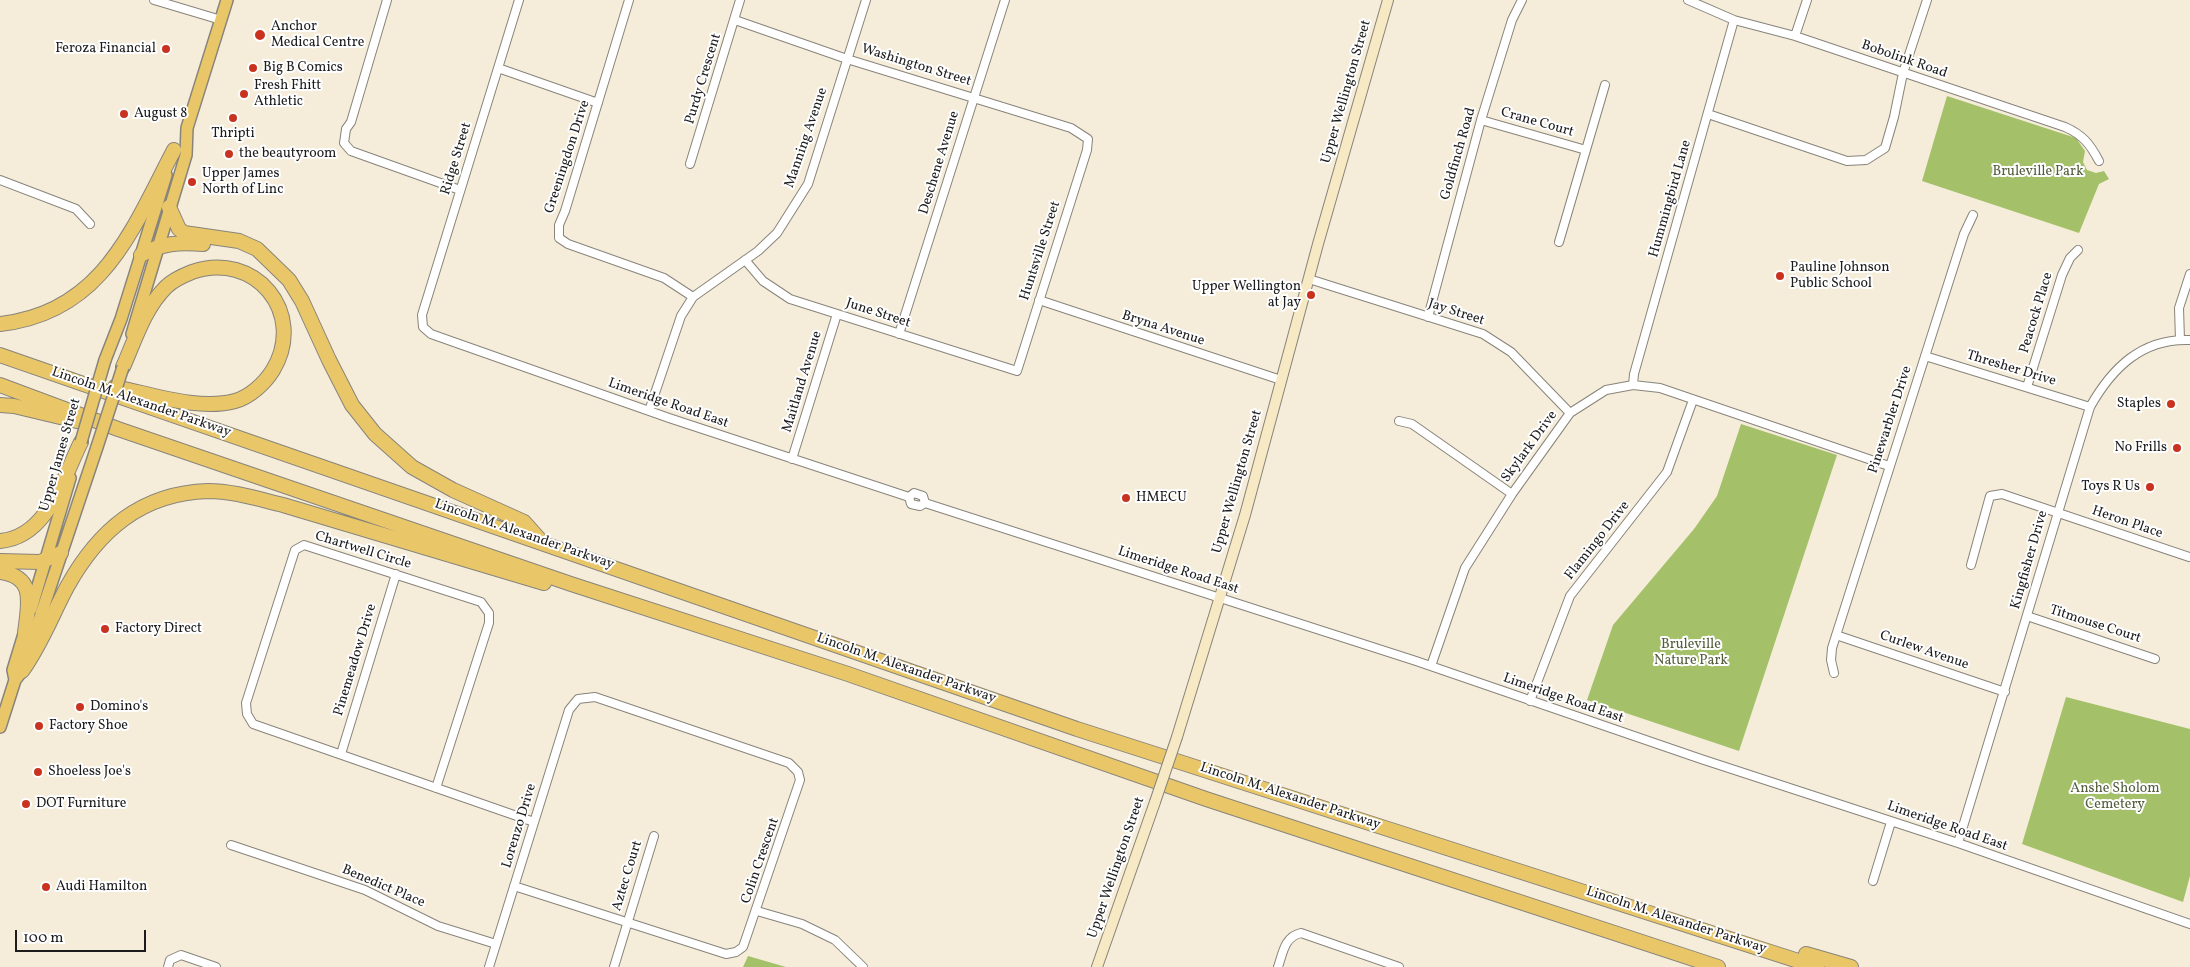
<!DOCTYPE html>
<style>
body{margin:0}
#map{position:relative;width:2190px;height:967px;overflow:hidden;background:#f5edda;font-family:Vollkorn,serif}
canvas{display:block}
.scale{position:absolute;left:15px;top:930px;width:131px;height:22px;box-sizing:border-box;border:2px solid #1c1c1c;border-top:0;padding-left:6px;font-size:15px;line-height:18px;white-space:nowrap;color:#1c1c1c;-webkit-text-stroke:4px #fff;paint-order:stroke}
</style>
<div id="map">
<canvas width="2190" height="967"></canvas>
<div class="scale">100 m</div>
</div>
<script>
const ctx = document.querySelector('canvas').getContext('2d');
ctx.lineJoin = 'round';
function paint(path, color) { ctx.fillStyle = color; ctx.fill(path, 'evenodd'); }
function stroke(path, color, width, dash) { ctx.strokeStyle = color; ctx.lineWidth = width; ctx.lineCap = dash ? 'butt' : 'round'; ctx.setLineDash(dash || []); ctx.stroke(path); }
function label(font, color, halo, rows, align = 'center') {
  ctx.font = font + ' Vollkorn,serif'; ctx.lineWidth = 4; ctx.setLineDash([]); ctx.textBaseline = 'middle'; ctx.strokeStyle = halo; ctx.fillStyle = color; for (const [text, x, y, turn = 0] of rows) {
    ctx.save(); ctx.translate(x, y); ctx.rotate((+turn || 0) * Math.PI / 180); ctx.textAlign = isNaN(turn) ? turn : align; if (halo) ctx.strokeText(text, 0, 0); ctx.fillText(text, 0, 0); ctx.restore();
  }
}
paint(new Path2D(`
 M1947 96 2076 138 2085 151 2083 162 2087 170 2096 173 2104 171 2109 179 2099 184 2079 233 1922 181Z
 M1741 424 1837 455 1739 751 1587 700 1613 625 1694 529 1717 496Z
 M2066 697 2190 729V876L2183 902 2022 844Z
 M748 956 786 967H743Z`), '#a4c169');
const street = new Path2D(`
 M154 0 221 20
 M387 0 351 122 346 129 344 143 351 151 460 190
 M519 0 422 315 423 327 431 334 669 418 909 497 911 504 920 506 925 503 1416 661 1701 759 1958 843 2190 924
 M629 0 565 211 559 225V238L568 244 664 278 693 297
 M1688 0 1734 20 1795 36 2065 127C2083 135 2090 144 2099 161
 M735 20 847 59 1071 128 1088 139 1087 150 1017 371 790 299 763 281 745 260
 M1795 36 1807 0
 M498 68 598 103
 M1708 114 1847 161 1866 160 1885 148 1894 117 1903 73 1927 0
 M1481 120 1586 150
 M690 164 740 0
 M0 180 76 209 90 224
 M1559 242 1605 85
 M1309 279 1483 334 1511 352 1570 413
 M1039 300 1281 380
 M1428 317 1481 120 1512 20 1522 0
 M899 334 1005 0
 M2180 340 2179 308 2190 274
 M1925 356 2090 407
 M1633 385 1634 374 1734 20
 M2027 387 2062 275 2070 258 2078 250
 M649 411 681 316 693 297 758 251 777 233 808 184 866 0
 M1399 421 1412 424 1512 494
 M792 459 837 314
 M909 497 914 493 923 496 925 503
 M1971 565 1990 496 2002 494 2189 557
 M2027 616 2155 659
 M1836 635 2005 692
 M1431 666 1465 568 1512 494 1570 413 1606 390 1633 385 1660 388 1889 466
 M1834 673 1831 660 1832 648 1964 234 1973 215
 M1530 701 1570 596 1667 472 1693 400
 M341 754 396 574
 M436 788 489 623V613L481 602 304 545 295 550 246 703 247 714 253 724C347 756 440 790 534 822
 M1958 843 2090 407C2112 368 2142 338 2190 340
 M231 845 365 890 438 926 496 944
 M1873 881 1891 822
 M757 911 802 924 835 940 863 967
 M168 967 170 960 181 955 216 967
 M489 967 569 710 578 699 595 697 789 763 798 772 800 780 743 947 736 952 726 954 514 886
 M614 967 654 836
 M1278 967C1283 953 1284 937 1301 933L1399 967`);
const secondary = new Path2D(`
 M1177 737 1245 515 1318 244 1388 0
 M1097 967 1155 802`);
const primary = new Path2D(`
 M132 334 186 155 187 128 227 0
 M105 360 121 319 166 175
 M31 609 70 478
 M15 680 13 670 27 624
 M0 727 15 680 22 671 97 447`);
const highway = new Path2D(`
 M169 207 179 229 184 233 239 241 257 249 289 280 302 301 329 360 352 405 375 434 412 467 453 490 524 522 540 540
 M141 255C161 243 180 242 203 244
 M0 324C102 313 132 230 174 150
 M0 355 1077 729 1817 967
 M0 385 118 429 571 584 848 674 1206 799 1718 967
 M115 387C151 394 199 411 235 401 250 397 265 383 273 370 307 313 255 250 192 272 182 276 173 280 166 287 144 309 135 340 123 367
 M0 405 14 406 77 421
 M0 541C48 537 63 478 81 442
 M0 561 40 562 61 553
 M0 572C37 577 28 605 25 633
 M22 671C41 645 52 615 67 587 98 531 141 493 208 491 233 491 258 499 283 505L544 583
 M1806 954 1851 967`);
stroke(street, '#88847b', 10);
stroke(secondary, '#88847b', 12);
stroke(primary, '#88847b', 14);
stroke(highway, '#88847b', 16);
stroke(street, '#fff', 8);
stroke(secondary, '#f6e9c3', 10);
stroke(primary, '#e9c769', 11);
stroke(highway, '#e9c769', 14);
const secondaryBridge = new Path2D(`
 M1155 802 1177 737`);
const primaryBridge = new Path2D(`
 M81 442 105 360
 M97 447 123 367`);
stroke(secondaryBridge, '#88847b', 12, []);
stroke(primaryBridge, '#88847b', 14, []);
stroke(secondaryBridge, '#f6e9c3', 10);
stroke(primaryBridge, '#e9c769', 11);
for (const [x, y, r, color] of [
 [260,35,6,"#c8321e"],
 [166,49,5,"#c8321e"],
 [253,68,5,"#c8321e"],
 [244,94,5,"#c8321e"],
 [124,114,5,"#c8321e"],
 [233,118,5,"#c8321e"],
 [229,154,5,"#c8321e"],
 [192,182,5,"#c8321e"],
 [1780,276,5,"#c8321e"],
 [1311,295,5,"#c8321e"],
 [2171,404,5,"#c8321e"],
 [2177,448,5,"#c8321e"],
 [2150,487,5,"#c8321e"],
 [1126,498,5,"#c8321e"],
 [105,629,5,"#c8321e"],
 [80,707,5,"#c8321e"],
 [39,726,5,"#c8321e"],
 [38,772,5,"#c8321e"],
 [26,804,5,"#c8321e"],
 [46,887,5,"#c8321e"]
]) { const dot = new Path2D(); dot.arc(x, y, r, 0, 2 * Math.PI); ctx.fillStyle = color; ctx.fill(dot); stroke(dot, '#fff', 2); }
label('14px', '#1c1c1c', '#fff', [
 ["Anchor",271,27],
 ["Medical Centre",271,43],
 ["Feroza Financial",156,49,"right"],
 ["Big B Comics",263,68],
 ["Fresh Fhitt",254,86],
 ["Athletic",254,102],
 ["August 8",134,114],
 ["Thripti",233,134,"center"],
 ["the beautyroom",239,154],
 ["Upper James",202,174],
 ["North of Linc",202,190],
 ["Pauline Johnson",1790,268],
 ["Public School",1790,284],
 ["Upper Wellington",1301,287,"right"],
 ["at Jay",1301,303,"right"],
 ["Staples",2161,404,"right"],
 ["No Frills",2167,448,"right"],
 ["Toys R Us",2140,487,"right"],
 ["HMECU",1136,498],
 ["Factory Direct",115,629],
 ["Domino's",90,707],
 ["Factory Shoe",49,726],
 ["Shoeless Joe's",48,772],
 ["DOT Furniture",36,804],
 ["Audi Hamilton",56,887]
], 'left');
label('14px', '#1c1c1c', '#fff', [
 ["Bobolink Road",1904,60,19],
 ["Washington Street",916,66,17],
 ["Purdy Crescent",704,79,-73],
 ["Upper Wellington Street",1347,92,-74],
 ["Crane Court",1537,123,16],
 ["Manning Avenue",807,138,-71],
 ["Goldfinch Road",1459,154,-74],
 ["Greeningdon Drive",568,157,-72],
 ["Ridge Street",457,159,-73],
 ["Deschene Avenue",940,163,-73],
 ["Hummingbird Lane",1671,199,-74],
 ["Huntsville Street",1041,251,-72],
 ["Jay Street",1456,313,18],
 ["Peacock Place",2037,313,-73],
 ["June Street",878,314,18],
 ["Bryna Avenue",1163,329,18],
 ["Thresher Drive",2011,369,17],
 ["Maitland Avenue",803,382,-73],
 ["Lincoln M. Alexander Parkway",141,403,19],
 ["Limeridge Road East",668,404,19],
 ["Pinewarbler Drive",1891,420,-72],
 ["Skylark Drive",1530,447,-54],
 ["Upper James Street",61,455,-74],
 ["Upper Wellington Street",1238,482,-74],
 ["Heron Place",2127,523,19],
 ["Lincoln M. Alexander Parkway",524,535,19],
 ["Flamingo Drive",1598,541,-52],
 ["Chartwell Circle",363,551,17],
 ["Kingfisher Drive",2030,560,-74],
 ["Limeridge Road East",1178,571,18],
 ["Titmouse Court",2095,625,18],
 ["Curlew Avenue",1924,651,19],
 ["Pinemeadow Drive",356,660,-73],
 ["Lincoln M. Alexander Parkway",906,669,19],
 ["Limeridge Road East",1563,699,19],
 ["Lincoln M. Alexander Parkway",1290,797,18],
 ["Lorenzo Drive",520,826,-73],
 ["Limeridge Road East",1947,827,19],
 ["Colin Crescent",761,861,-71],
 ["Upper Wellington Street",1117,868,-71],
 ["Aztec Court",628,876,-73],
 ["Benedict Place",383,887,23],
 ["Lincoln M. Alexander Parkway",1676,921,18]
]);
label('14px', '#525e3b', '#fff', [
 ["Bruleville Park",2038,172],
 ["Bruleville",1691,645],
 ["Nature Park",1691,661],
 ["Anshe Sholom",2115,789],
 ["Cemetery",2115,805]
]);
</script>
